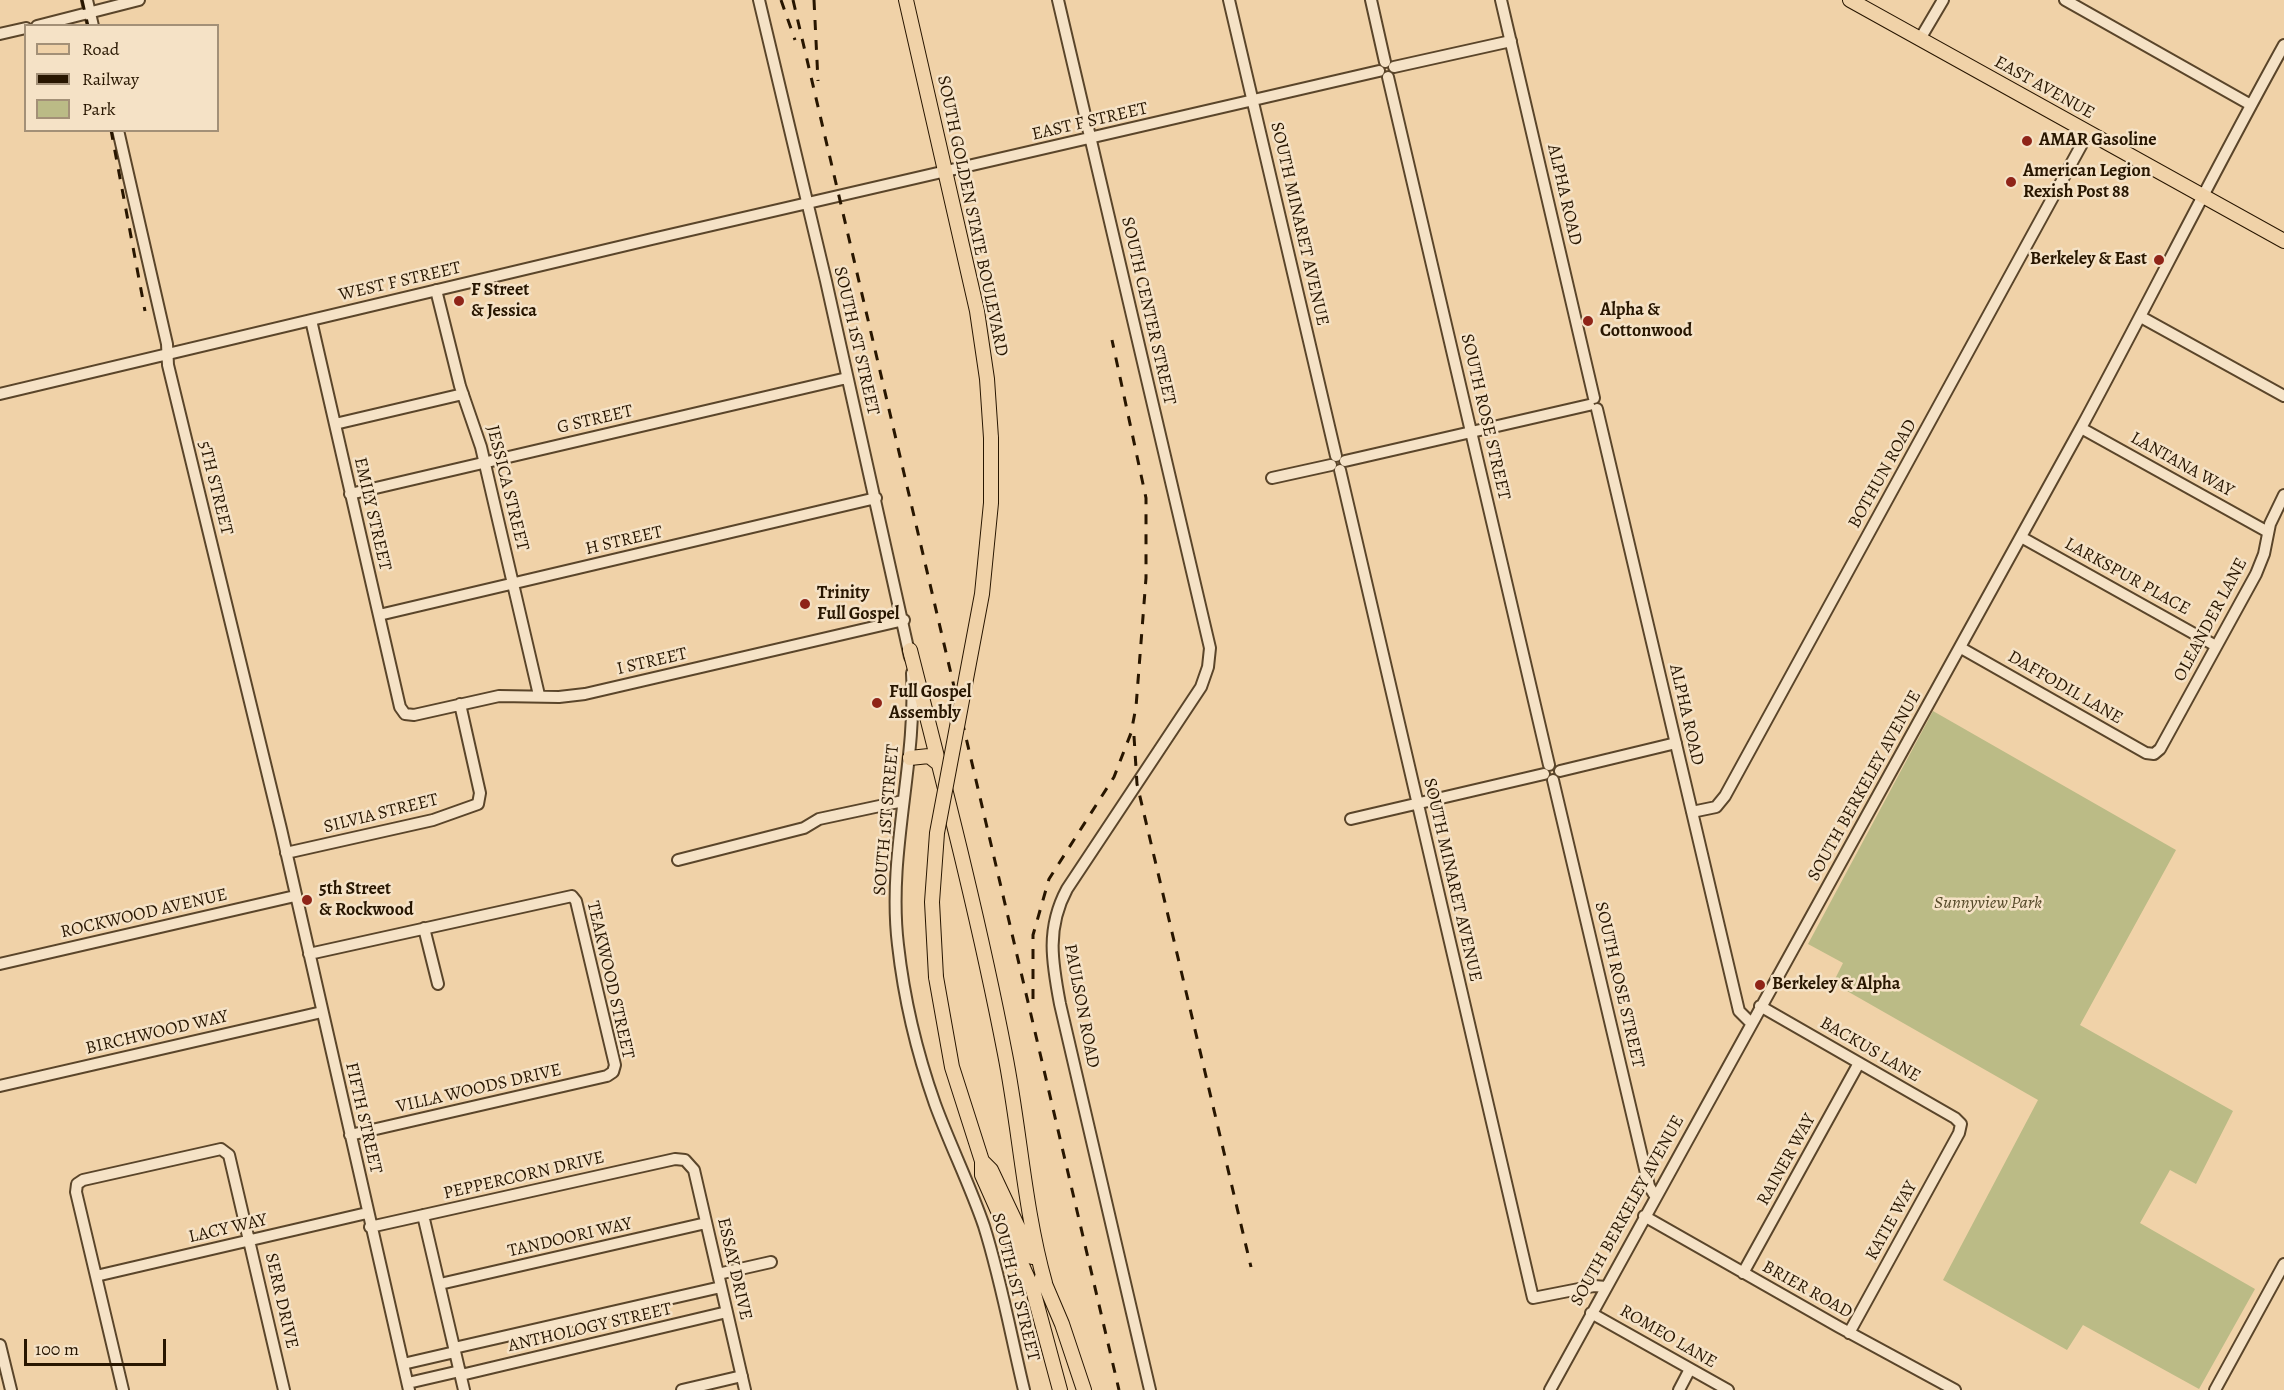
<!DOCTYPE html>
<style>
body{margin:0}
#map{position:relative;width:2284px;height:1390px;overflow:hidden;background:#f0d2a8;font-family:Alegreya,serif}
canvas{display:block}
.legend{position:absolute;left:24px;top:24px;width:195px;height:108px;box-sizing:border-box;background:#f5e2c6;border:2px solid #a39077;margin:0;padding:8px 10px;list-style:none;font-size:18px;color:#281600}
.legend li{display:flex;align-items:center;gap:12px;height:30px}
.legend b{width:30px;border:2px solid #a39077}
.scale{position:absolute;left:24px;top:1339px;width:142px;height:27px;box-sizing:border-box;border:3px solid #281600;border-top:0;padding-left:8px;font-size:18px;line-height:21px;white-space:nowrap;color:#281600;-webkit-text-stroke:4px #f5e2c6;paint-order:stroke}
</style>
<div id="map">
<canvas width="2284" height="1390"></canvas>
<ul class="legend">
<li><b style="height:8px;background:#f0d2a8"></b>Road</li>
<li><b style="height:8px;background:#281600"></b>Railway</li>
<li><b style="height:16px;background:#bbbb86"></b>Park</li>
</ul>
<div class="scale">100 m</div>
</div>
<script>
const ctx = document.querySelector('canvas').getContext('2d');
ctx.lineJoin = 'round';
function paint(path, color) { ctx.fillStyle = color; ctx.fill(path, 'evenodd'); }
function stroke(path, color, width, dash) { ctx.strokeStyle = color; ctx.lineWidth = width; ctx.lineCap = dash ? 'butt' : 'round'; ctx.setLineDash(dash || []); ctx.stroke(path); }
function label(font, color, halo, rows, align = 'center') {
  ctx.font = font + ' Alegreya,serif'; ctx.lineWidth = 5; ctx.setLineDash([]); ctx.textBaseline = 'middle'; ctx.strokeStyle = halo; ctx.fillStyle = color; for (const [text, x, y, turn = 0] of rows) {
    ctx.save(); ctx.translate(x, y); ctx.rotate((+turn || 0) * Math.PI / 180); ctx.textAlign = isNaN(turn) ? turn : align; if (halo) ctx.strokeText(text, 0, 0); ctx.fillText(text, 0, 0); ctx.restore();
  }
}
paint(new Path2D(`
 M1933 711 2176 850 2080 1025 2233 1111 2196 1184 2170 1170 2140 1223 2255 1289 2199 1389 2083 1325 2067 1350 1943 1280 2038 1100 1833 983 1843 963 1808 944Z`), '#bbbb86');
const minor = new Path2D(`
 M87 0 93 26
 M759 0 826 281 910 657
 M1058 0 1210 648 1208 667 1201 687 1067 889C1046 928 1052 962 1060 1004L1150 1390
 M1229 0 1336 456
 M1371 0 1385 62
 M1501 0 1594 398
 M2065 0 2251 105
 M37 26 139 0
 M0 34 26 28
 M1920 39 1943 0
 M1394 67 1511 41
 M1388 77 1549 765
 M118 130 167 344 168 365 281 829 409 1390
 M436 290 460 386 481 447 539 695
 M2141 317 2284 396
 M311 320 400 707 405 714 414 715 499 696 559 697 585 694 904 620
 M0 394 652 239 1379 71
 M1597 409 1739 1011 1751 1023
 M335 424 463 394
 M2081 428 2268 532
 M1345 461 1589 405
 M1340 470 1533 1298 1594 1286 1606 1287
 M1272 478 1331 465
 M350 494 847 378
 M2021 537 2216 646
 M379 615 876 498
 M1961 648 2146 753 2154 754 2160 749 2256 574 2264 554 2270 524 2284 495
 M912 673C917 764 887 853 898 945 904 999 917 1053 935 1104 950 1145 970 1185 984 1226 1001 1280 1011 1336 1024 1390
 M1560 771 1676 743
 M1553 780 1649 1186 1655 1196
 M1692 812 1716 807 1725 796 2088 133
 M1351 819 1544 774
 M286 853 433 820 478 804 480 793 460 704
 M678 860 804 828 819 819 903 801
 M424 928 438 984
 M309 954 572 896 576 901 615 1065 613 1072 607 1076 350 1135
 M0 964 295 896
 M1760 1006 1955 1118 1961 1124 1959 1133 1849 1333
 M0 1086 322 1012
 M423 1215 464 1390
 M1644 1216 1839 1327 1955 1390
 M370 1227 675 1159 685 1160 694 1170 745 1390
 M1743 1273 1859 1063
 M718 1274 771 1262
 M96 1276 367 1213
 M440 1284 706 1223
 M1591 1313 1728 1390
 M0 1345 11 1390
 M454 1348 721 1287
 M403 1364 455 1352
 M461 1375 727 1312
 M408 1383 460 1371
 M123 1390 76 1192 77 1184 83 1180 221 1149 229 1155 284 1390
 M682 1390 742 1376
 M1550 1390C1726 1068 1907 749 2082 426 2150 300 2214 171 2284 45
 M1679 1390 1690 1369
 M2215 1390 2284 1264`);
const major = new Path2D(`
 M906 0 977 311 987 379 991 438
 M1850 0 2284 241
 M910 650C944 784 979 919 1005 1054 1020 1130 1024 1208 1045 1283
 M910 758 929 756 939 764
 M936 977 952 1067 982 1161V1175L1033 1290 1060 1390
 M982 1161 991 1170 1032 1257
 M1042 1277 1062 1324 1084 1390`);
stroke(minor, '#5a452a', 14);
stroke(major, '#281600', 16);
stroke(minor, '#f5e2c6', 10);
stroke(major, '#f0d2a8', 14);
stroke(new Path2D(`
 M82 0 88 26
 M781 0 795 40
 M793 0 1119 1390
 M814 0 818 81
 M111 130 145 311
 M1134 736 1137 784 1251 1267
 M1033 999V935L1049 879 1114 777 1131 733 1136 707 1146 578V498L1112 340`), '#281600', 3, [10, 10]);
const majorBridge = new Path2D(`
 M936 977 932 902 937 833 982 594 991 503V438`);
stroke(majorBridge, '#281600', 16, []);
stroke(majorBridge, '#f0d2a8', 14);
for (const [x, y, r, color] of [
 [2027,141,6,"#8f2418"],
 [2011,182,6,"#8f2418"],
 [2159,260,6,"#8f2418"],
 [459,301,6,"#8f2418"],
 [1588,321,6,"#8f2418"],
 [805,604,6,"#8f2418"],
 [877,703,6,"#8f2418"],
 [307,900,6,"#8f2418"],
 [1760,985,6,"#8f2418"]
]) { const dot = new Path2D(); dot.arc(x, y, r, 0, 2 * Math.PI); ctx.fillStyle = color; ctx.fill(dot); stroke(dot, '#f5e2c6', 2); }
label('18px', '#281600', '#f5e2c6', [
 ["EAST AVENUE",2044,88,29],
 ["EAST F STREET",1090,122,-13],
 ["ALPHA ROAD",1564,195,77],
 ["SOUTH GOLDEN STATE BOULEVARD",972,216,78],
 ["SOUTH MINARET AVENUE",1299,224,77],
 ["WEST F STREET",400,282,-13],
 ["SOUTH CENTER STREET",1148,311,77],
 ["SOUTH 1ST STREET",856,341,77],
 ["SOUTH ROSE STREET",1485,417,77],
 ["G STREET",595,420,-13],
 ["LANTANA WAY",2182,465,29],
 ["BOTHUN ROAD",1883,474,-61],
 ["5TH STREET",215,488,76],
 ["JESSICA STREET",507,488,76],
 ["EMILY STREET",372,514,77],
 ["H STREET",624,541,-13],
 ["LARKSPUR PLACE",2127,577,29],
 ["OLEANDER LANE",2211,620,-62],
 ["I STREET",652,662,-13],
 ["DAFFODIL LANE",2065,688,30],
 ["ALPHA ROAD",1686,715,77],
 ["SOUTH BERKELEY AVENUE",1865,786,-61],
 ["SILVIA STREET",381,814,-14],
 ["SOUTH 1ST STREET",887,820,-85],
 ["SOUTH MINARET AVENUE",1452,880,77],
 ["ROCKWOOD AVENUE",144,914,-13],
 ["TEAKWOOD STREET",610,980,77],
 ["SOUTH ROSE STREET",1619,985,77],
 ["PAULSON ROAD",1081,1006,79],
 ["BIRCHWOOD WAY",157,1033,-13],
 ["BACKUS LANE",1870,1050,30],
 ["VILLA WOODS DRIVE",479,1089,-13],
 ["FIFTH STREET",363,1118,77],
 ["RAINER WAY",1787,1160,-61],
 ["PEPPERCORN DRIVE",524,1176,-13],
 ["SOUTH BERKELEY AVENUE",1628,1211,-61],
 ["KATIE WAY",1892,1221,-61],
 ["LACY WAY",228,1229,-13],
 ["TANDOORI WAY",570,1238,-13],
 ["ESSAY DRIVE",734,1269,77],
 ["SOUTH 1ST STREET",1015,1287,76],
 ["BRIER ROAD",1807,1290,29],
 ["SERR DRIVE",281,1301,77],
 ["ANTHOLOGY STREET",590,1328,-13],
 ["ROMEO LANE",1668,1337,30]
]);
label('bold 18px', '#281600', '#f5e2c6', [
 ["AMAR Gasoline",2039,141],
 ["American Legion",2023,172],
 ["Rexish Post 88",2023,193],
 ["Berkeley & East",2147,260,"right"],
 ["F Street",471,291],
 ["& Jessica",471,312],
 ["Alpha &",1600,311],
 ["Cottonwood",1600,332],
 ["Trinity",817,594],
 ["Full Gospel",817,615],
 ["Full Gospel",889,693],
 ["Assembly",889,714],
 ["5th Street",319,890],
 ["& Rockwood",319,911],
 ["Berkeley & Alpha",1772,985]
], 'left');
label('italic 18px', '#544828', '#f5e2c6', [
 ["Sunnyview Park",1988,904]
]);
</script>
